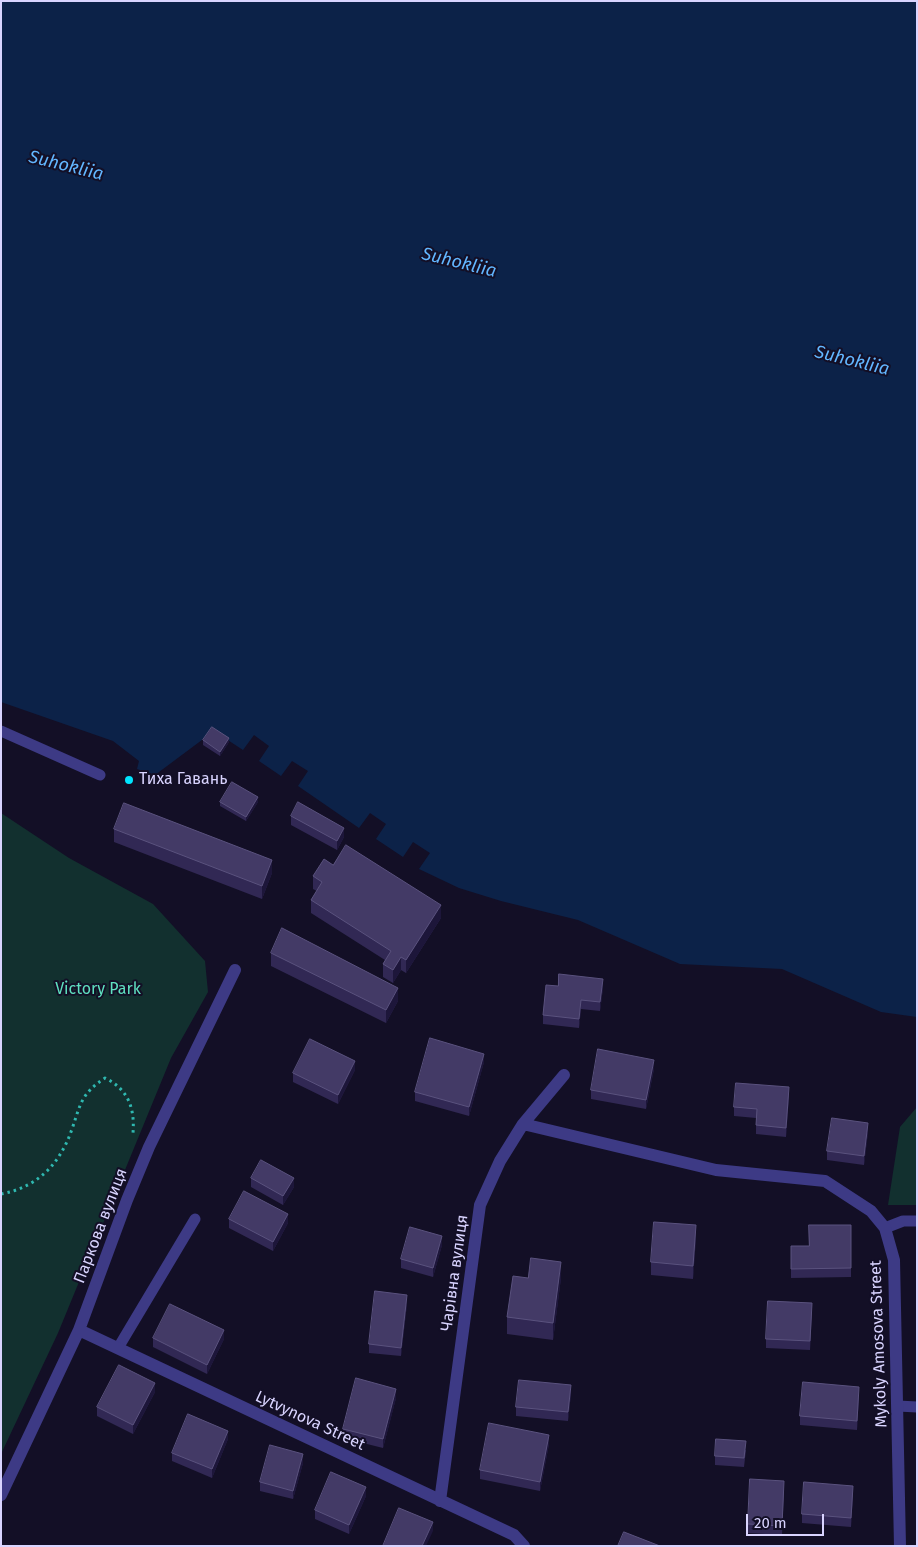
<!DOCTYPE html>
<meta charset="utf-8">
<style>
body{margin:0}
#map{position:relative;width:918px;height:1547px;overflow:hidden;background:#130f26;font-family:"Fira Sans",sans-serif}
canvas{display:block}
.frame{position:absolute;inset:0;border:2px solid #d9d4ff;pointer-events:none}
.scale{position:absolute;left:746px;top:1514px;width:78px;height:22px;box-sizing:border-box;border:2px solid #d9d4ff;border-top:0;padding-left:6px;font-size:15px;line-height:18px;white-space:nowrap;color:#d9d4ff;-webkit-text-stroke:4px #130f26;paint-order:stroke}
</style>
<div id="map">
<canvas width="918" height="1547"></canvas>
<div class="frame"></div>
<div class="scale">20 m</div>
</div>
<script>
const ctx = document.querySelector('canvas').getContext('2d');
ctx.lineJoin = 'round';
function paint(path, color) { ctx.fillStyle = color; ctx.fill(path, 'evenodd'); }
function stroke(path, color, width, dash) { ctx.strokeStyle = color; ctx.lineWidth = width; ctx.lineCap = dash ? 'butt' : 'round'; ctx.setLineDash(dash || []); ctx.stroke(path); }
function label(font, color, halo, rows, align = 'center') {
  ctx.font = font + ' "Fira Sans",sans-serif'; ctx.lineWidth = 4; ctx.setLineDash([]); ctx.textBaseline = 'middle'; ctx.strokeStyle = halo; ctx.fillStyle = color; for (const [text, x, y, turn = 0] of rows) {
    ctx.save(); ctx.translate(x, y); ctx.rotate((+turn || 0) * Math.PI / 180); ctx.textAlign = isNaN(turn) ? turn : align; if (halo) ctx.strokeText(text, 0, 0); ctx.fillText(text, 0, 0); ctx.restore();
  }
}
paint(new Path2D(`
 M1 813 69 858 153 904 205 961 208 992 171 1058 58 1333 1 1454Z
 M917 1107V1205H888L900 1127Z`), '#12302f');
paint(new Path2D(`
 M1 1H917V1017L881 1012 782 969 680 964 578 920 501 901 459 888 419 869 430 853 413 842 403 857 376 839 386 824 370 813 359 828 298 786 308 771 292 761 281 776 259 761 269 746 254 735 243 750 214 731 155 775 137 769 139 761 113 741 1 702Z`), '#0c2248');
stroke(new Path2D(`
 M1 1194C38 1187 60 1164 72 1129 81 1103 81 1094 105 1078 128 1089 135 1108 133 1133`), '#2fb8b0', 3, [2.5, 4]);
stroke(new Path2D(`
 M1 731 100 775
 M885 1228 903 1221H917
 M118 1348 195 1219
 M898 1406 917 1407`), '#3d3a85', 11);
stroke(new Path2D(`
 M523 1124 716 1170 825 1181 871 1211 885 1228 894 1260 900 1546
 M79 1330 514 1535 524 1546
 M1 1495 79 1330 127 1200 149 1147 235 970
 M440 1501 480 1205 500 1161 523 1124 564 1075`), '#3d3a85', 12);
paint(new Path2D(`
 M203 740 229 742 220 756 203 745Z
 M220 802H258L246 821 220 806Z
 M291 816 344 837 337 850 291 825Z
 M114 829 272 873 262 899 114 842Z
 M333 865 441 918 406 973 401 970 393 983 383 977V964L385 960 311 913V900L317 891 313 889V876Z
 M271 953 398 1001 386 1023 271 966Z
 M558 986 603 988 600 1011 581 1009 579 1028 543 1024V1015Z
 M484 1062 469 1116 415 1101V1092Z
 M654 1069 646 1109 591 1099V1090Z
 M355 1070 338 1104 293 1082V1073Z
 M789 1096 786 1137 756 1134V1118L734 1116V1107Z
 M868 1132 864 1165 827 1160V1151Z
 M251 1178 294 1187 283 1205 251 1187Z
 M229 1219 288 1223 273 1251 229 1228Z
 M851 1225V1277L791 1278V1246H809Z
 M696 1238 693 1279 651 1275V1262Z
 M442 1245 433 1277 401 1268V1259Z
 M528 1278H561L553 1340 507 1334V1317Z
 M407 1304 401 1356 369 1353V1344Z
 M812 1312 810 1350 766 1348V1339Z
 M153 1338 224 1339 207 1374 153 1347Z
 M155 1392 133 1434 97 1416V1407Z
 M571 1394 568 1421 516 1416V1407Z
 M859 1396 857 1430 800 1425V1416Z
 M396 1398 383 1448 343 1438V1429Z
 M228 1439 212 1478 172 1461V1453Z
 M549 1444 540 1491 480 1479V1470Z
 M746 1450 744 1467 715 1465V1456Z
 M303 1463 293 1499 260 1491V1482Z
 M784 1490 782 1535 748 1533V1524Z
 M853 1495 851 1527 802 1523V1514Z
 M366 1496 349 1534 315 1519V1510Z`), '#312854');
paint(new Path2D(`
 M229 738V742L220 756V752Z
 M258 797V802L246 821V817Z
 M344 828V837L337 850V841Z
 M272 860V873L262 899V886Z
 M441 905V918L406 973V960Z
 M401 957V970L393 983V970Z
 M603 979V988L600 1011V1002Z
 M398 988V1001L386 1023V1010Z
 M581 1000V1009L579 1028V1019Z
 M484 1054V1062L469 1116V1107Z
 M654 1060V1069L646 1109V1100Z
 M355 1061V1070L338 1104V1095Z
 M789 1087V1096L786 1137V1128Z
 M868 1123V1132L864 1165V1156Z
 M294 1178V1187L283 1205V1196Z
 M288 1214V1223L273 1251V1242Z
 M696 1225V1238L693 1279V1266Z
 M442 1236V1245L433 1277V1268Z
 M561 1262V1278L553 1340V1323Z
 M407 1295V1304L401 1356V1348Z
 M224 1330V1339L207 1374V1365Z
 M155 1383V1392L133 1434V1425Z
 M571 1385V1394L568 1421V1412Z
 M859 1387V1396L857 1430V1421Z
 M396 1389V1398L383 1448V1439Z
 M228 1431V1439L212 1478V1469Z
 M549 1435V1444L540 1491V1482Z
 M303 1454V1463L293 1499V1491Z
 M853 1486V1495L851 1527V1518Z
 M366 1487V1496L349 1534V1525Z
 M433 1522V1531L426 1546H422Z`), '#1d163a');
const building = new Path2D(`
 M212 727 229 738 220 752 203 740Z
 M232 782 258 797 246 817 220 802Z
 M298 802 344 828 337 841 291 816Z
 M124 803 272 860 262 886 114 829Z
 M346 845 441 905 406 960 401 957 393 970 383 964 391 951 311 900 322 882 313 876 324 859 333 865Z
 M282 928 398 988 386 1010 271 953Z
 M559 974 603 979 600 1002 581 1000 579 1019 543 1015 546 985 558 986Z
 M430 1038 484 1054 469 1107 415 1092Z
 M310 1039 355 1061 338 1095 293 1073Z
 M598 1049 654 1060 646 1100 591 1090Z
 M736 1083 789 1087 786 1128 756 1125 757 1109 734 1107Z
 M832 1118 868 1123 864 1156 827 1151Z
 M261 1160 294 1178 283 1196 251 1178Z
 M244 1191 288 1214 273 1242 229 1219Z
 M654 1222 696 1225 693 1266 651 1262Z
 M809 1225H851V1268L791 1269V1246H809Z
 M410 1227 442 1236 433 1268 401 1259Z
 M531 1258 561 1262 553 1323 507 1317 513 1276 528 1278Z
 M375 1291 407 1295 401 1348 369 1344Z
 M768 1301 812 1303 810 1341 766 1339Z
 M170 1304 224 1330 207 1365 153 1338Z
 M119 1365 155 1383 133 1425 97 1407Z
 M356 1378 396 1389 383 1439 343 1429Z
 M519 1380 571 1385 568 1412 516 1407Z
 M803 1382 859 1387 857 1421 800 1416Z
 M188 1414 228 1431 212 1469 172 1453Z
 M489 1423 549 1435 540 1482 480 1470Z
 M716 1439 746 1441 744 1458 715 1456Z
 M270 1445 303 1454 293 1491 260 1482Z
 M331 1472 366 1487 349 1525 315 1510Z
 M750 1479 784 1481 782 1526 748 1524Z
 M804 1482 853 1486 851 1518 802 1514Z
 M399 1508 433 1522 422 1546H383Z
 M624 1532 660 1546H618Z`);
paint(building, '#433a66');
stroke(building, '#5a527e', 1);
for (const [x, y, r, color] of [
 [129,780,5,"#00e5ff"]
]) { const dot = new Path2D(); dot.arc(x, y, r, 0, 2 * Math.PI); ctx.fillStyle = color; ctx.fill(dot); stroke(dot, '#130f26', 2); }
label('16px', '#d9d4ff', '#130f26', [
 ["Тиха Гавань",139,780]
], 'left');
label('16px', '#5fe0c0', '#130f26', [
 ["Victory Park",98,990]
]);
label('16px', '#d9d4ff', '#130f26', [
 ["Паркова вулиця",101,1226,-69],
 ["Чарівна вулиця",455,1273,-82],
 ["Mykoly Amosova Street",879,1344,-92],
 ["Lytvynova Street",310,1421,25]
]);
label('italic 18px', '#62b6ff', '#130f26', [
 ["Suhokliia",66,166,14],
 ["Suhokliia",459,263,14],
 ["Suhokliia",852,361,14]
]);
</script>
